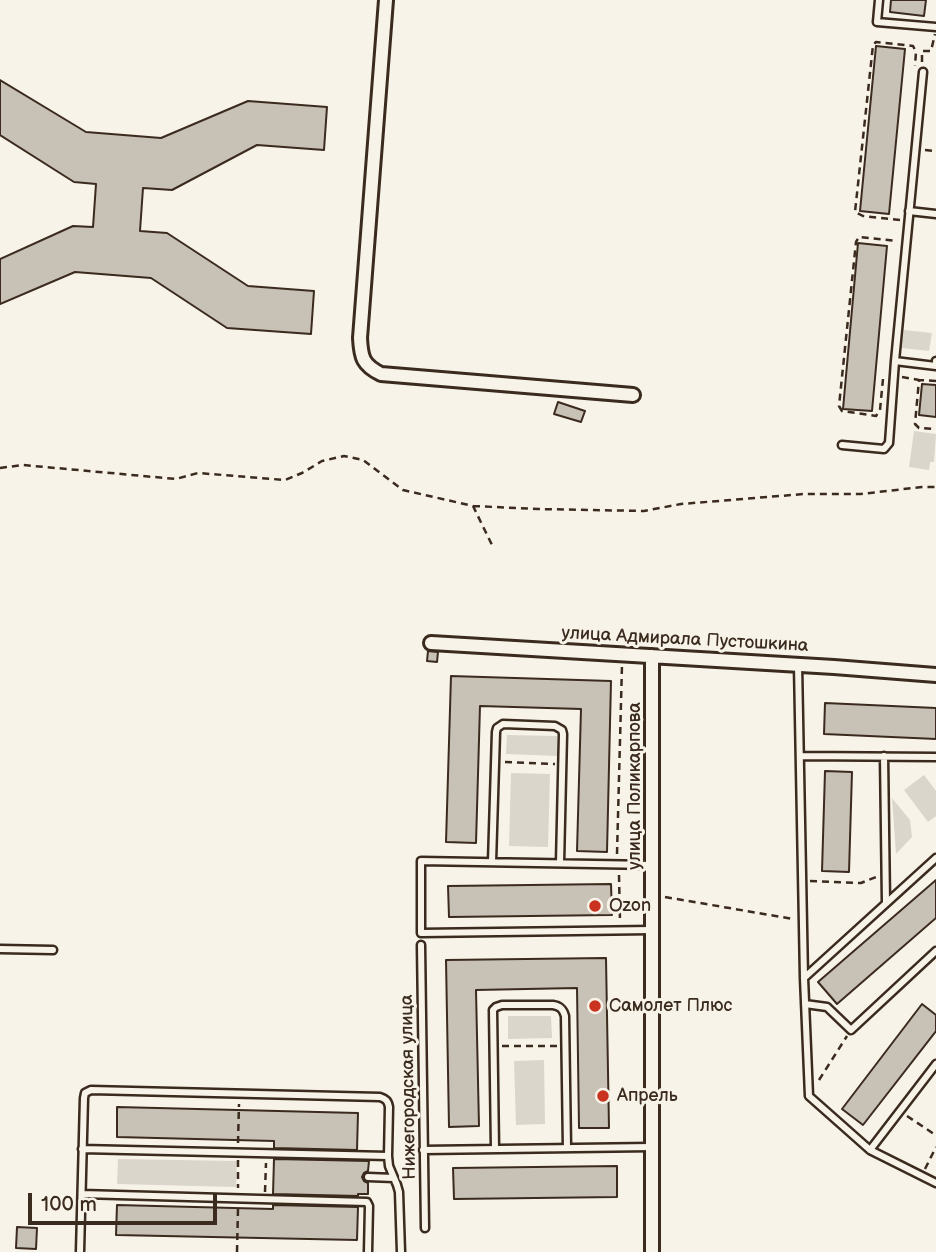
<!DOCTYPE html>
<meta charset="utf-8">
<style>
body{margin:0}
#map{position:relative;width:936px;height:1252px;overflow:hidden;background:#f7f3e8;font-family:"Balsamiq Sans",sans-serif}
canvas{display:block}
.scale{position:absolute;left:28px;top:1193px;width:189px;height:32px;box-sizing:border-box;border:4px solid #3b2a1e;border-top:0;padding-left:9px;font-size:21px;line-height:24px;white-space:nowrap;color:#3b2a1e;-webkit-text-stroke:5px #f7f3e8;paint-order:stroke}
</style>
<div id="map">
<canvas width="936" height="1252"></canvas>
<div class="scale">100 m</div>
</div>
<script>
const ctx = document.querySelector('canvas').getContext('2d');
ctx.lineJoin = 'round';
function paint(path, color) { ctx.fillStyle = color; ctx.fill(path, 'evenodd'); }
function stroke(path, color, width, dash) { ctx.strokeStyle = color; ctx.lineWidth = width; ctx.lineCap = dash ? 'butt' : 'round'; ctx.setLineDash(dash || []); ctx.stroke(path); }
function label(font, color, halo, rows, align = 'center') {
  ctx.font = font + ' "Balsamiq Sans",sans-serif'; ctx.lineWidth = 6; ctx.setLineDash([]); ctx.textBaseline = 'middle'; ctx.strokeStyle = halo; ctx.fillStyle = color; for (const [text, x, y, turn = 0] of rows) {
    ctx.save(); ctx.translate(x, y); ctx.rotate((+turn || 0) * Math.PI / 180); ctx.textAlign = isNaN(turn) ? turn : align; if (halo) ctx.strokeText(text, 0, 0); ctx.fillText(text, 0, 0); ctx.restore();
  }
}
paint(new Path2D(`
 M904 330 932 333 929 351 902 348Z
 M914 431 936 434 934 462H930L929 470 909 467Z
 M507 735 557 736V756L506 754Z
 M511 773 550 774 548 847 509 846Z
 M924 775 936 791V816L928 822 904 790Z
 M892 798 910 820 912 837 896 854Z
 M508 1016H551L552 1038 508 1039Z
 M544 1060 545 1124 516 1125 514 1061Z
 M118 1159 237 1161 236 1187 117 1184Z`), '#dbd6cb');
const building = new Path2D(`
 M891 0H926L924 16 890 12Z
 M876 46 905 49 889 214 860 211Z
 M0 80 86 132 161 138 248 101 327 107 324 150 257 145 172 190 143 188 140 231 167 233 248 286 314 291 311 334 227 328 151 278 75 272 0 304V259L73 226 93 227 96 184 74 182 0 135Z
 M858 243 887 246 872 411 843 409Z
 M922 384 936 385V417L919 415Z
 M558 402 585 411 581 422 554 414Z
 M428 651 438 652 437 662 427 661Z
 M451 676 611 681 607 852 577 851 581 709 480 706 476 843 446 842Z
 M825 703 936 708V739L824 734Z
 M825 771 852 772 849 872 822 871Z
 M936 880V918L837 1004 818 982Z
 M611 884 612 915 449 917 448 886Z
 M606 958 609 1128H579L577 988 476 990 479 1126 449 1127 446 960Z
 M922 1004 936 1015V1031L863 1125 842 1109Z
 M117 1107 358 1113 357 1150 274 1148V1141L117 1137Z
 M274 1159 369 1161 368 1171 364 1173 362 1177 364 1181 368 1183V1194H358V1196L273 1194Z
 M617 1166V1197L454 1199 453 1168Z
 M117 1205 273 1209V1205L358 1207 357 1240 116 1235Z
 M17 1227 37 1228 36 1249 16 1248Z`);
paint(building, '#c8c1b6');
stroke(building, '#3b2a1e', 2);
const lane = new Path2D(`
 M879 0 877 22 936 27
 M909 211 936 214
 M895 361 936 366V361
 M842 445 884 449 889 443 895 361 923 72
 M798 665 804 978 809 1096 870 1150
 M800 756 936 757
 M884 756 886 903
 M492 862 496 732 497 728 503 724 555 726 562 730 563 734 560 863
 M652 930 421 933V861L652 865
 M421 945 425 1228
 M0 949 53 950
 M804 978 936 858
 M805 1004 827 1007 851 1030 936 951
 M936 1064 870 1150 936 1183
 M82 1149 388 1156
 M495 1149 493 1010 496 1007 502 1005H553C560 1006 563 1009 565 1016L567 1148
 M423 1150 652 1147
 M368 1177 394 1178
 M82 1194 367 1202 369 1206 368 1252
 M80 1252 84 1098 85 1093 91 1090 380 1097C386 1099 388 1101 389 1107L388 1156 389 1166 397 1185 399 1192 401 1252`);
const street = new Path2D(`
 M386 0 360 338C361 358 363 365 381 374L633 395
 M431 643 834 667 936 675
 M652 1252V656`);
stroke(lane, '#3b2a1e', 11);
stroke(street, '#3b2a1e', 18);
stroke(new Path2D(`
 M922 62V51H931L935 34
 M925 150 936 151
 M900 220 863 216 855 212 873 45 876 42 913 46 916 52 915 66
 M902 377 919 380
 M883 379 880 410 876 416 842 411 839 406 856 242 859 237 897 241
 M936 381 919 380 915 424 919 428 936 429
 M0 468 23 465 176 479 198 473 285 480 302 473 322 461 344 456 363 460 403 490 473 506 493 547
 M473 506 538 509 644 511 681 504 804 494H861L922 487H936
 M505 762 555 764
 M617 854 622 665
 M619 875 620 921
 M810 881 861 883 876 877
 M665 897 793 919
 M502 1046H558
 M819 1080 847 1036
 M907 1116 934 1134H936
 M238 1143 239 1104
 M238 1160V1188
 M925 1169 936 1147
 M265 1192 266 1163
 M237 1252 238 1209`), '#3b2a1e', 2.5, [7, 5]);
stroke(lane, '#f7f3e8', 6);
stroke(street, '#f7f3e8', 12);
for (const [x, y, r, color] of [
 [595,906,7,"#c8321e"],
 [595,1006,7,"#c8321e"],
 [603,1096,7,"#c8321e"]
]) { const dot = new Path2D(); dot.arc(x, y, r, 0, 2 * Math.PI); ctx.fillStyle = color; ctx.fill(dot); stroke(dot, '#f7f3e8', 2.5); }
label('18px', '#3b2a1e', '#f7f3e8', [
 ["улица Адмирала Пустошкина",685,640,3],
 ["улица Поликарпова",635,786,-90],
 ["Нижегородская улица",409,1087,-91]
]);
label('18px', '#3b2a1e', '#f7f3e8', [
 ["Ozon",609,906],
 ["Самолет Плюс",609,1006],
 ["Апрель",617,1096]
], 'left');
</script>
